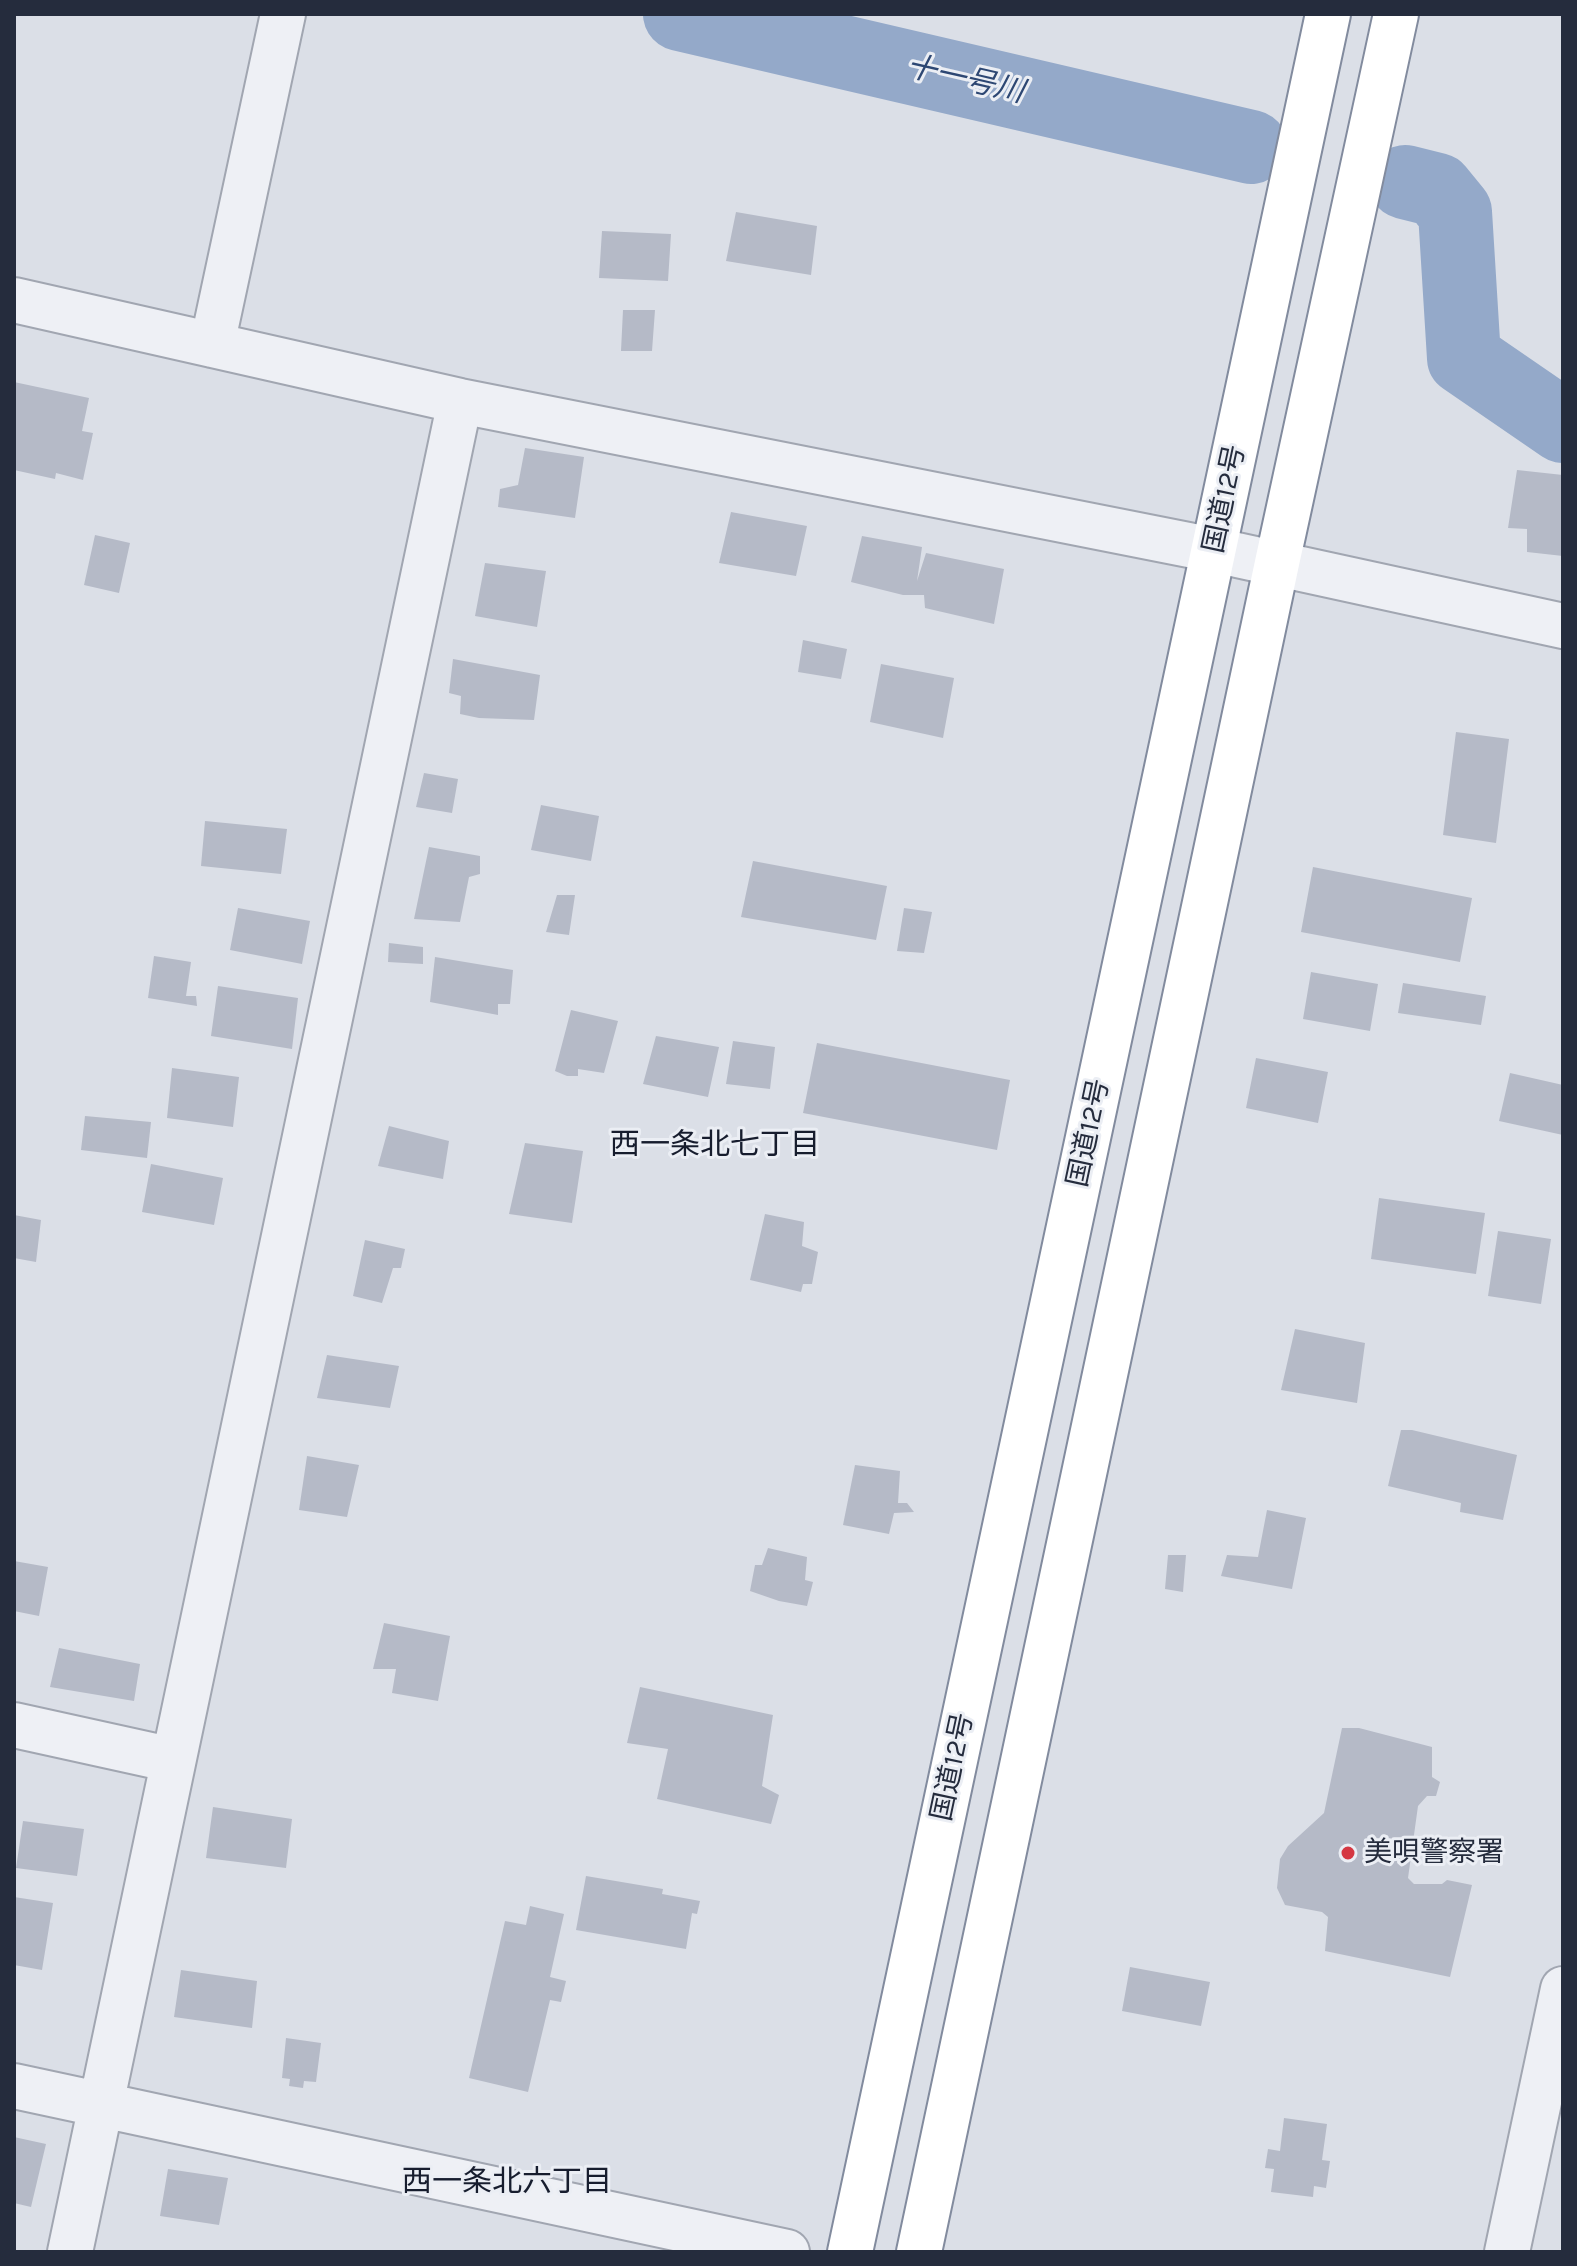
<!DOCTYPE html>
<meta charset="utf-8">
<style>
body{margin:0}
#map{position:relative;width:1577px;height:2266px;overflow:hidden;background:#dbdfe7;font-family:Karla,sans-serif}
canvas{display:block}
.frame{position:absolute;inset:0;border:16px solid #252c3d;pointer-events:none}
</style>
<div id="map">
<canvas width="1577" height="2266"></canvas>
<div class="frame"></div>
</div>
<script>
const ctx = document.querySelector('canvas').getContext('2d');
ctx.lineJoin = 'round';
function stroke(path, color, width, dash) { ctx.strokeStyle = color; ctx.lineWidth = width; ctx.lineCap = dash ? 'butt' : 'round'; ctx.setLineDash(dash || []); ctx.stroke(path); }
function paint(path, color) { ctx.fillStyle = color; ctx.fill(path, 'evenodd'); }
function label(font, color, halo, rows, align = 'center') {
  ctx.font = font + ' Karla,"Noto Sans JP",sans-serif'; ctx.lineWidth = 6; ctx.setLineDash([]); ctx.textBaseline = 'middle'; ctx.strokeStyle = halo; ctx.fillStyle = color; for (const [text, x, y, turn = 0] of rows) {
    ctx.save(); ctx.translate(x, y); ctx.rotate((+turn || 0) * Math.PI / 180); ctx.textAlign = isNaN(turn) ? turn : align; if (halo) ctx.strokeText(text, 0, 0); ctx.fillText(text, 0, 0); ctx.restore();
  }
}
stroke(new Path2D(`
 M680 14 1251 147
 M1405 182 1437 190 1455 212 1464 358 1563 426`), '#94a9c9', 74);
paint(new Path2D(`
 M736 212 817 226 811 275 726 261Z
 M602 231 671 234 668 281 599 278Z
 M623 310H655L652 351H621Z
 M14 382 89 398 82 431 93 433 83 480 56 473 55 479 14 470Z
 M525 448 584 457 575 518 498 507 500 489 518 485Z
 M1517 470 1563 475V556L1527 552V529L1508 528Z
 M731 512 807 526 796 576 719 563Z
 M95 535 130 543 119 593 84 585Z
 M862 536 922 547 917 581 926 553 1004 569 994 624 925 608 924 595H903L851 582Z
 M485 563 546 571 537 627 475 616Z
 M803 640 847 649 841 679 798 672Z
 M453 659 540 675 534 720 479 718 460 714 461 696 449 693Z
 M881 664 954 678 943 738 870 722Z
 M1456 732 1509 739 1496 843 1443 835Z
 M424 773 458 779 452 813 416 807Z
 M541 805 599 816 591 861 531 850Z
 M205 821 287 829 281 874 201 866Z
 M429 847 480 856V874L469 877 460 922 414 919Z
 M753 861 887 886 876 940 741 917Z
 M1313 867 1472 898 1460 962 1301 932Z
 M557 895H575L569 935 546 932Z
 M238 908 310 921 302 964 230 950Z
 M904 908 932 912 924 953 897 951Z
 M389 943 423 947V964L388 962Z
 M154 956 191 962 186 996H196L197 1006 148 998Z
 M435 957 513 970 510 1004H498V1015L430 1002Z
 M1311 972 1378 984 1370 1031 1303 1019Z
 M1403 983 1486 996 1481 1025 1398 1013Z
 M218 986 298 998 292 1049 211 1036Z
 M571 1010 618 1021 604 1073 578 1069V1076H567L555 1071Z
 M656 1036 719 1047 708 1097 643 1084Z
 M733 1041 775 1047 770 1089 726 1084Z
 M817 1043 1010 1080 997 1150 803 1113Z
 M1256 1058 1328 1072 1318 1123 1246 1108Z
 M172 1068 239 1077 233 1127 167 1118Z
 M1510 1073 1563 1085V1135L1499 1121Z
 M85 1116 151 1122 147 1158 81 1150Z
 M389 1126 449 1141 443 1179 378 1166Z
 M525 1143 583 1151 572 1223 509 1214Z
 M151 1164 223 1178 214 1225 142 1212Z
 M1379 1198 1485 1213 1476 1274 1371 1259Z
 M765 1214 804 1222 802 1246 818 1252 812 1284H803L801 1292 750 1280Z
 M14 1215 41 1220 36 1262 14 1258Z
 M1498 1231 1551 1239 1541 1304 1488 1296Z
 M365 1240 405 1249 401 1268H393L382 1303 353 1296Z
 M1295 1329 1365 1343 1357 1403 1281 1390Z
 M327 1355 399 1366 390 1408 317 1398Z
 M1401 1430H1412L1517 1455 1503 1520 1460 1512 1461 1503 1388 1486Z
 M307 1456 359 1465 347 1517 299 1510Z
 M855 1465 900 1471 898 1503H907L914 1512 894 1513 889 1534 843 1525Z
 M1267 1510 1306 1518 1292 1589 1221 1576 1227 1555 1258 1557Z
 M768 1548 807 1557 805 1580 813 1582 807 1606 779 1601 750 1591 755 1565H762Z
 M1168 1555H1186L1183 1592 1165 1589Z
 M14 1561 48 1567 39 1616 14 1611Z
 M384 1623 450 1636 438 1701 392 1693 396 1669H373Z
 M59 1648 140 1664 134 1701 50 1687Z
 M640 1687 773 1715 762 1786 779 1795 771 1824 657 1799 668 1749 627 1743Z
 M1342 1728H1359L1432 1747V1777L1440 1782 1436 1796H1427L1418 1806 1408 1878 1414 1884H1442L1447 1880 1472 1885 1450 1977 1325 1951 1328 1917 1322 1912 1285 1905 1277 1888 1280 1859 1288 1846 1324 1813Z
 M213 1807 292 1819 286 1868 206 1858Z
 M23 1821 84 1829 77 1876 16 1868Z
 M586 1876 663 1889 662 1894 700 1901 697 1914 692 1913 686 1949 576 1930Z
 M14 1897 53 1903 42 1970 14 1965Z
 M530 1906 564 1914 550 1977 566 1981 561 2002 550 2000 528 2092 469 2078 505 1921 526 1925Z
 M1130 1967 1210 1982 1201 2026 1122 2011Z
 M181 1970 257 1981 252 2028 174 2017Z
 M286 2038 321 2043 316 2082 304 2081 303 2088 289 2086 290 2079 282 2078Z
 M1284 2118 1327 2124 1322 2160 1330 2161 1326 2188 1314 2186 1313 2197 1271 2192 1274 2169 1265 2168 1268 2149 1280 2151Z
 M14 2137 46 2144 31 2207 14 2203Z
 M168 2169 228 2178 219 2225 160 2216Z`), '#b5bac7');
const minor = new Path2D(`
 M14 300 460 401 1214 550 1563 626
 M212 345 283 14
 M14 1725 173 1760
 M14 2086 787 2252
 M70 2252 460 401
 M1507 2252 1563 1989`);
const highway = new Path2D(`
 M850 2252 1328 14
 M919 2252 1277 563 1396 14`);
stroke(minor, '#a1a6b1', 48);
stroke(highway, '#828b9e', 48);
stroke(minor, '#eef0f5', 44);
stroke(highway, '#fff', 44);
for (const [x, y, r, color] of [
 [1348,1853,8,"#d53742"]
]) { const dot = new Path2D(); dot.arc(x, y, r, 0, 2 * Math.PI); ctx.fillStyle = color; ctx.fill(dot); stroke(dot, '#ebeef4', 3); }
label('28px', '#252c3d', '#ebeef4', [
 ["国道12号",1225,499,-78],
 ["国道12号",1089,1133,-78],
 ["国道12号",953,1767,-78]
]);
label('28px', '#252c3d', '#ebeef4', [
 ["美唄警察署",1364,1853]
], 'left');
label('italic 30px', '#2d4773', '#ebeef4', [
 ["十一号川",965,80,13]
]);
label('30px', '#171d2e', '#ebeef4', [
 ["西一条北七丁目",715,1145],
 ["西一条北六丁目",507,2182]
]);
</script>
